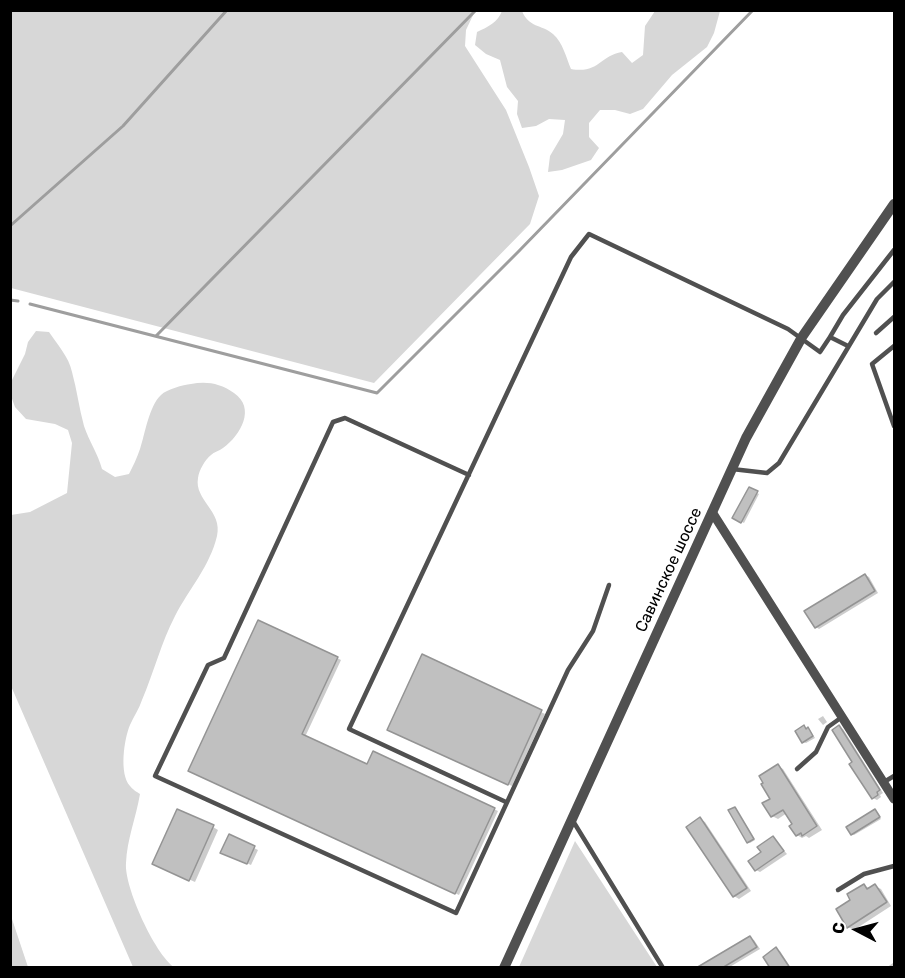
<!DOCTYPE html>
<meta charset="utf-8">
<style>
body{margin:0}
#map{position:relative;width:905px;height:978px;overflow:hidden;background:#fff;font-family:Rubik,sans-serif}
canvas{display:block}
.frame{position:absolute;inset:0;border:12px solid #000;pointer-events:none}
.north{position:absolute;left:827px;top:900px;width:60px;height:60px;-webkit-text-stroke:4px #fff;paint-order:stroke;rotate:276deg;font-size:16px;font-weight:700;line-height:24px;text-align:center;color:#000}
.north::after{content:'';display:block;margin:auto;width:21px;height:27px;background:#000;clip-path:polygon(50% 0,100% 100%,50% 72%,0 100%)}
</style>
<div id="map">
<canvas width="905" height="978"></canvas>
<div class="frame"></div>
<div class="north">С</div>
</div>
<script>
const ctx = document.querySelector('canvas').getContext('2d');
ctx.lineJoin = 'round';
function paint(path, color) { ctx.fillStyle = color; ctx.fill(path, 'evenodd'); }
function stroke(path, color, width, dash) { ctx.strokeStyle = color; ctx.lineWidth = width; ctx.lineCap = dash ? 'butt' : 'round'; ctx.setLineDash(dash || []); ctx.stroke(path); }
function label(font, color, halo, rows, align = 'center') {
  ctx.font = font + ' Rubik,sans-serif'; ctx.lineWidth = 6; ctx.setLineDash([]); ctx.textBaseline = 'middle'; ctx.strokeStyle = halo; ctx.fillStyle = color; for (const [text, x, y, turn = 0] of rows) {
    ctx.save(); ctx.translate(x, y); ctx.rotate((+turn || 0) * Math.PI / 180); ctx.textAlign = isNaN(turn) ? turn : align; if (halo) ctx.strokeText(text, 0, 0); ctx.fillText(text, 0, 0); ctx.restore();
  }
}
paint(new Path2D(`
 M10 11H475L466 30 465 46 506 110 529 167 539 196 530 224 374 383 11 288Z
 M502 11H522C529 28 541 24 553 34 563 43 566 57 571 69 599 74 599 56 622 52L632 63 643 55 645 26 655 11H720L714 33 707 47 672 75 643 109 630 114 615 110H600L589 123V137L599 148 591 160 562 170 548 172 550 156 563 134 565 120 549 119 536 126 522 128 517 114 518 101 507 87 500 60 486 54 475 45 477 32C488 27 498 22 502 11Z
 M36 331 49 332C57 344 69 357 72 372 77 390 79 408 84 426 89 441 98 454 102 469L115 477 129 474C133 466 137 458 140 449 145 434 149 406 161 395 167 389 183 385 191 384 206 381 220 383 234 393 256 408 241 435 223 448 219 451 214 452 211 455 205 460 199 470 198 478 194 500 223 511 217 536 210 566 189 589 175 616 161 643 154 672 142 700 139 709 134 716 130 725 124 739 119 774 130 786 132 789 137 792 140 794 136 818 127 839 126 863 124 887 155 954 174 967H133L11 686V515L30 512 67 493 72 443 68 430 55 424 26 419 15 407 11 396 12 380 25 354 28 342Z
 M575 841 657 967H519Z
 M10 916H11L28 967H11Z`), '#d7d7d7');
paint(new Path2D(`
 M749 489 759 494 744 523 734 518Z
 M865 575 869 577 878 593 819 629 816 627Z
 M422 656 545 714 512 786 393 731Z
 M337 658 341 660 305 737 368 766 374 753 498 811 459 895 194 772Z
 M823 716 827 722 823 725 818 719Z
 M804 727 810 730 815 738 806 743 803 742Z
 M839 727 843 729 883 793 880 795 881 797 877 800 873 798Z
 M778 766 783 769 822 830 809 838 806 836 802 838 797 835 794 825 787 813 778 819 772 816V799Z
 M735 808 755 840 750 843 748 842Z
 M875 811 881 819 854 835 852 834Z
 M700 819 705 822 751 891 739 899 734 896Z
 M213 827 218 830 195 882 159 866Z
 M773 838 787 854 760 872 756 870 763 852Z
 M254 848 258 850 251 865 226 854Z
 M864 885 870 889 875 886 881 889 891 906 854 930 848 927 852 901Z
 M750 938 754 940 760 949 728 968H699Z
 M776 949 780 951 791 968H772Z
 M893 963 894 968H886Z`), '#0003');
stroke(new Path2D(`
 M10 226 123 126 227 10
 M10 300 18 301
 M30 304 377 393 518 252 753 10
 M156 336 476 10`), '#9e9e9e', 3);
const building = new Path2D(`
 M749 487 758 491 741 523 732 518Z
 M865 574 875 591 815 628 804 611Z
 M258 620 338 657 302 734 367 764 373 751 495 808 455 894 188 771Z
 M422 654 542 710 508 785 387 730Z
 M804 725 806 729 808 727 813 736 802 743 795 731Z
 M839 725 880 790 877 792 878 795 872 799 849 764 852 762 832 730Z
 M778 764 817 826 802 836 801 833 796 836 789 826 792 824 783 810 771 817 762 803 770 799 761 784 763 783 759 776Z
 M735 807 754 839 747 843 728 810Z
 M177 809 214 825 189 881 152 864Z
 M875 809 880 817 851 835 846 827Z
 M700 817 747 888 733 897 686 827Z
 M229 834 255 846 247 864 220 853Z
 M773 836 784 851 755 871 748 861 761 852 757 847Z
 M864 884 867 889 875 884 887 902 847 928 836 909 850 900 847 894Z
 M750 936 757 947 722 968H696Z
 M776 947 790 968H770L763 957Z`);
paint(building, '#c0c0c0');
stroke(building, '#949494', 1.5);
stroke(new Path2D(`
 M876 333 894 317
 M830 337 843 315 894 250
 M894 346 872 364 894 426
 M732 469 767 473 779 463 877 299 894 282
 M469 475 345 418 333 422 224 658 208 665 155 776 456 913 568 670 593 631 609 585
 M797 769 816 752 828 727 842 717
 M884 782 894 776
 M506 802 349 729 571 257 589 234 788 329 820 352 830 337 848 346
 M573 821 663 968
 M838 890 864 874 894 866`), '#505050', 4.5);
stroke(new Path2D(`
 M712 512 894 799`), '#505050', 9);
stroke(new Path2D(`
 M504 968 746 438 802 337 894 204`), '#505050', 10);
label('16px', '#000', '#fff', [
 ["Савинское шоссе",669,570,-65]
]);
</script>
